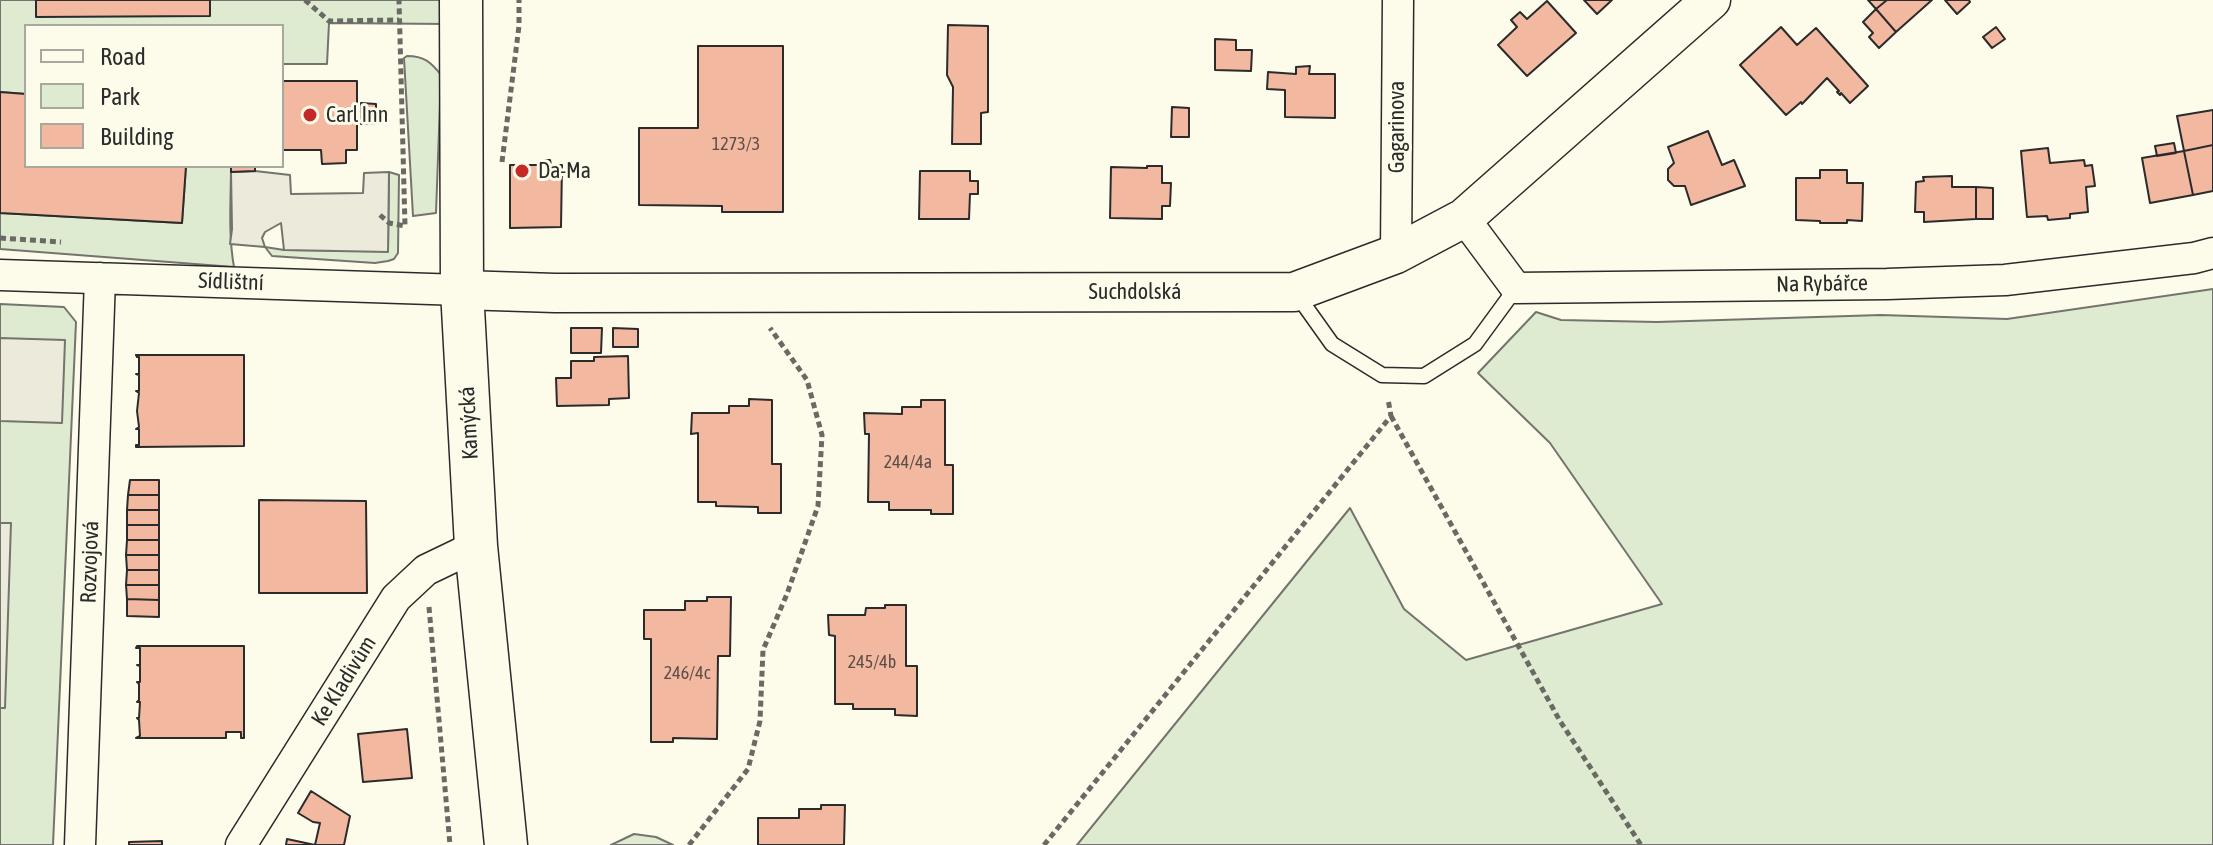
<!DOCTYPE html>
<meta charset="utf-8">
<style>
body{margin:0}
#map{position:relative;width:2213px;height:845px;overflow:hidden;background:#fdfbea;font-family:"Asap Condensed",sans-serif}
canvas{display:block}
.legend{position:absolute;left:24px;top:24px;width:260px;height:144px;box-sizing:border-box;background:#fdfbea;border:2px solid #a9a89e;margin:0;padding:10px 14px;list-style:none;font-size:24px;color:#2b2b2b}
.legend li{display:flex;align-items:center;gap:16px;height:40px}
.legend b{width:40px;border:2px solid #a9a89e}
</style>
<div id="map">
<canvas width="2213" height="845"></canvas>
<ul class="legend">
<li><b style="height:10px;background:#fdfbea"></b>Road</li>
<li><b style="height:22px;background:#deebd1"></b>Park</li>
<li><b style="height:22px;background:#f2b8a0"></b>Building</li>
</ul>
</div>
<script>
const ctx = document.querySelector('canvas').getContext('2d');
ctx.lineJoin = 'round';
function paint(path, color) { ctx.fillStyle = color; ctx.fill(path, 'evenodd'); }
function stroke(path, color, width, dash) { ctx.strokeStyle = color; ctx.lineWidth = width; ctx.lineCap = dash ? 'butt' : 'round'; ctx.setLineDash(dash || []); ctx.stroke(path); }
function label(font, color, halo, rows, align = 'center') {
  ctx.font = font + ' "Asap Condensed",sans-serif'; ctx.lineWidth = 6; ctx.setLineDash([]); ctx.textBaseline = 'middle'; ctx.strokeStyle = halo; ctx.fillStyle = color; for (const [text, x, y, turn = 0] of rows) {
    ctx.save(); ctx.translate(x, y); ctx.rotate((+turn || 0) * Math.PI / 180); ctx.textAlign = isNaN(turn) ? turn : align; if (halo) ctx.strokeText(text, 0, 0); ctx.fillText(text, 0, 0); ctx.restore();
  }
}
const green = new Path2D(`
 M0 0H36L209 16 210 0H447V24L329 23 327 64H282V26H26V94L0 92Z
 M407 56C424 56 431 62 441 75L436 213 413 216 404 58Z
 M186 166H231C231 199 228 234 234 267L0 249V213L182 223Z
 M389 172 399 175 398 253 394 259 388 261 375 263 272 256 265 247 284 250 388 251Z
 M2213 289V845H1077L1350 508 1404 609 1466 660 1662 604 1550 443 1478 373 1536 312 1561 320 1657 322 1881 315 2007 319Z
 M0 304 64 307 76 322 53 845H0Z
 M634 834 656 837 673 845H611Z`);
paint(green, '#deebd1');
stroke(green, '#74746e', 2);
const parking = new Path2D(`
 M255 171 290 175 291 194 363 193 364 173 389 172 388 252 284 250 281 223 265 232 262 238 265 247 230 244 232 229 231 172Z
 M0 338 65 340 62 423 0 421Z
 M0 523H11L5 708H0Z`);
paint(parking, '#eceadb');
stroke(parking, '#74746e', 2);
const building = new Path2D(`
 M36 0H210V16L36 17Z
 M1584 0H1612L1597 14Z
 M1868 0H1887L1876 9Z
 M1887 0H1932L1896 32 1876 9Z
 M1945 0H1969L1970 2 1957 14Z
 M1547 1 1576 33 1527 76 1498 45 1517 27 1511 20 1520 12 1527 19Z
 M1876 9 1896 32 1879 48 1869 37 1873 33 1863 22Z
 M948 25 988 26V112L981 113V144H952L953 87 947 75Z
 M1781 27 1797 45 1816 28 1868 86 1850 103 1841 93 1840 95 1837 92 1839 91 1827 78 1802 104 1801 102 1786 115 1740 65Z
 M1996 27 2005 39 1992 48 1983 37Z
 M1215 39 1236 40V50H1252L1251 71 1215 70Z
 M698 46H783V212H722V206L639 205V128H698Z
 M1310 66 1309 74H1335V118L1285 117V90L1267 89 1268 72 1296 74V67Z
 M282 81H357V150H346V163L322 164 321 150H282Z
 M0 92 26 94V166H186L182 223 0 213Z
 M361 103 376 104V123L361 124Z
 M1172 107 1189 108V137H1171Z
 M2213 110V145L2184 151 2177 116Z
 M1708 131 1722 165 1734 160 1745 186 1691 205 1685 186H1674L1668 180V169L1674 163 1668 147Z
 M2174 143 2176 153 2157 156 2155 146Z
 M2213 145V191L2193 195 2184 151Z
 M2048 148 2050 163 2084 160 2085 166 2092 165 2095 186 2086 187 2088 212 2070 214V218L2048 220 2047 216 2027 217 2021 151Z
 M2184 151 2193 195 2150 203 2142 158Z
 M541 160H550L551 165H562L561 227 510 228V165H541Z
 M231 166H255V171L231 172Z
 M1147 166H1162V183H1171L1170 206H1162V219L1110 218 1111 167 1147 168Z
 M1820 170H1847V183H1863L1862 221 1847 220V223H1820V221L1796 220V178H1820Z
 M920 171H970V181H978V194H970L969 219H919Z
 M1952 176V187H1976V219L1924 222V212H1915L1916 182 1924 181 1923 177Z
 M1976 187 1993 188V219H1976Z
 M571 328H602L601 353H571Z
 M613 328 638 329V347H613Z
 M136 355H244V446L136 447V445H139V429H136L139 427 137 411 139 393 136 391H139V375L136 374H139V357H137Z
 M628 356 629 398 609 399V405L557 406 556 378H571V361H594V357Z
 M749 399 772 400V464H781V513H758V507L716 506V502H698V433L691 434 692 413H729V406H749Z
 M921 400H945V465H953V514H931V510H889V502H868L869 434H865L864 413 902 414V407H921Z
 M130 480H159V495H128Z
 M128 495H159V510H127Z
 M259 500 366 501 367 593H259Z
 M127 510H159V525H127Z
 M127 525H159V540H127Z
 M127 540H159V555H126Z
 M126 555H159V570H127Z
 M127 570H159V585H126Z
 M126 585H159V600L127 599Z
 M707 597H731L730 656H718L717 739 673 738V742H651V639H644V610H685V601H707Z
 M127 599 159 600V617L127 616Z
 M885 605H906V666H917V716L895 715V709H853V704H835V636L829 635 828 615H865L866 608H885Z
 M137 646H244V738H241V732H226V738H136L140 736 139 720 137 718H139L140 702H137L139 700V684L137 682H140V666L137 665H140V648H136Z
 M407 729 412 778 363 782 358 734Z
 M311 791 350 816 344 845H286L287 839 315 845 320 823 313 822 298 813Z
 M821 805H845L844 845H758V818H799V809H821Z
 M162 841V845H129V842Z`);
paint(building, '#f2b8a0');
stroke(building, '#2b2b2b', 2);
const service = new Path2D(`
 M1295 292 1332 344 1382 375 1424 376 1475 344 1516 288`);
const minor = new Path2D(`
 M1464 218 1516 288 1887 284 2005 280 2194 258 2213 253
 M1396 254 1398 0
 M0 275 462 290
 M80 845 100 278
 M241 845 396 598 426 570 476 546`);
const tertiary = new Path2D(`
 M462 290 555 293 1294 292 1396 254 1464 218 1711 0`);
const secondary = new Path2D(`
 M461 0 462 290 476 546 506 845`);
stroke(service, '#2b2b2b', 17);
stroke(minor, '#2b2b2b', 33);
stroke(tertiary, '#2b2b2b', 41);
stroke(secondary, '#2b2b2b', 45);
stroke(new Path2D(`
 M305 0 329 21 399 20
 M502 162 519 26V0
 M380 215 389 223 405 226 399 0
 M0 238 61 242
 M1391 416 1560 721 1641 845
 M429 607 450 845
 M689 845 748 769 760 721 763 650 787 594 818 506 822 435 807 380 770 328
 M1044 845 1391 416 1388 399`), '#6a6964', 5, [6, 4]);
stroke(service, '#fdfbea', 14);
stroke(minor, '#fdfbea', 30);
stroke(tertiary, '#fdfbea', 38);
stroke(secondary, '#fdfbea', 42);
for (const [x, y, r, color] of [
 [310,115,8,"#c62828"],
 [522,171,8,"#c62828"]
]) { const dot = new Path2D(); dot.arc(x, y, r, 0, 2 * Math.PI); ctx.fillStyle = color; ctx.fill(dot); stroke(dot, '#fdfbea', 3); }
label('18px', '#5d4e48', null, [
 ["1273/3",736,144],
 ["244/4a",908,462],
 ["245/4b",872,662],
 ["246/4c",687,673]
]);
label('22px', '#2b2b2b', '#fdfbea', [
 ["Carl Inn",326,115],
 ["Da-Ma",538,171]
], 'left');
label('22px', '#2b2b2b', '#fdfbea', [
 ["Gagarinova",1397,127,-90],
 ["Sídlištní",231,282,2],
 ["Na Rybářce",1822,284,-1],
 ["Suchdolská",1135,292],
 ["Kamýcká",469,423,-93],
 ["Rozvojová",90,562,-88],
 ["Ke Kladivům",344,681,-58]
]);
</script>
